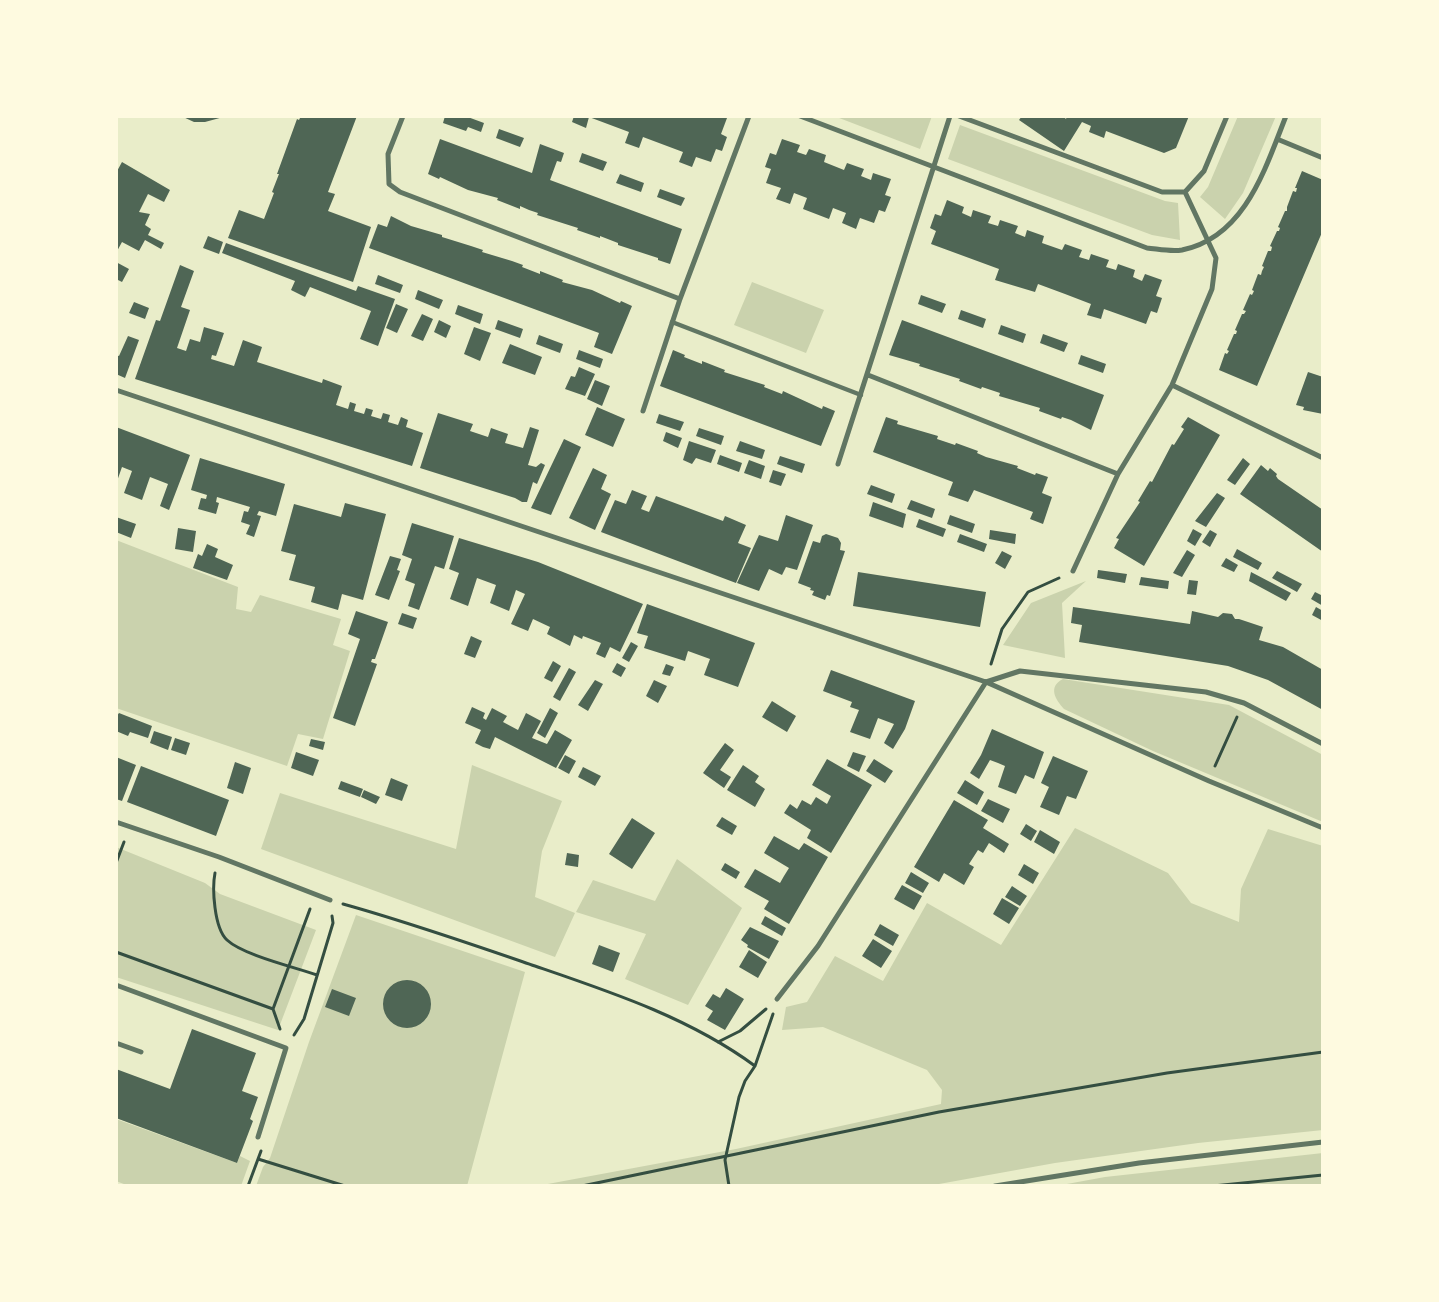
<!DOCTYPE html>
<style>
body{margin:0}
#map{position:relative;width:1439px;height:1302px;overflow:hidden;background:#e9edc9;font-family:"Noto Sans",sans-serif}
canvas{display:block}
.frame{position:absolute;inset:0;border:118px solid #fefae0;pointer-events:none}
</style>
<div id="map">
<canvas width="1439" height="1302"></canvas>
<div class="frame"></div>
</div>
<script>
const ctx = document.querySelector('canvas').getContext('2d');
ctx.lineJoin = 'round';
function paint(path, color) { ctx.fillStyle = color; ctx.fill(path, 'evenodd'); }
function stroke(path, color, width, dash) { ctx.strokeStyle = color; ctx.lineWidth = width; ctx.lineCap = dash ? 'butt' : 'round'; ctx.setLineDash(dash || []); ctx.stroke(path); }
paint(new Path2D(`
 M834 116H932L920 149Z
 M1238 116H1276L1243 193 1225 219 1200 197 1208 187Z
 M960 125 1165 201 1178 203 1180 240 1152 235 948 159Z
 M752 282 824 310 806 353 734 325Z
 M116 540 238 587 236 609 251 612 260 595 341 619 333 645 350 651 323 739 298 734 287 766 116 708Z
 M1086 581 1062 603 1065 658 1003 645 1031 603Z
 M1063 679 1229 705 1323 755V822L1153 751 1064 709C1056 700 1047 687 1063 679Z
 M472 765 562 801 542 851 535 897 575 913 555 957 261 849 280 793 456 849Z
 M1075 828 1168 873 1191 903 1239 922 1241 889 1268 829 1323 846V1130L1198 1143 1055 1163 928 1186H537L736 1149 941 1104 942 1090 927 1070 823 1027 782 1030 786 1007 807 1002 835 956 883 981 927 903 1001 945Z
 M116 847 205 883 220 894 316 930 278 1030 116 977Z
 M677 859 742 908 688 1005 625 979 646 934 576 912 593 880 655 901Z
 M356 915 525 972 467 1186H256L263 1167 270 1158 309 1042Z
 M116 1119 237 1163 240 1156 250 1161 241 1186H129L116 1181Z
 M1323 1153V1186H1056L1105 1177Z`), '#cad2ad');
paint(new Path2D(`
 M181 116H227L205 122H194Z
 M301 116H357L328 192 335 194 328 211 371 227 353 282 228 238 239 210 264 219 274 193 272 192 279 174H277L297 119 299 120Z
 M445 116H465L484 123 481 132 468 127 466 131 443 123Z
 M574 116H701L708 118 709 116H721L727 118 721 134 727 137 722 151 716 149 711 162 696 157 692 167 679 162 683 152 643 137 639 148 625 143 629 132 589 117 586 128 572 122Z
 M1022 116H1063L1066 119 1067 116H1189L1176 148 1164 153 1106 131 1104 138 1089 132 1091 126 1082 122 1064 151 1019 120Z
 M499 129 524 138 520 147 496 138Z
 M440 139 532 173 540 144 564 153 561 162 557 161 550 180 682 229 670 264 658 260V258L618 245V243L600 236V238L577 230 578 228 537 215 538 213 529 210 520 206V209L497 200 498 198 468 190 440 177 439 179 428 174Z
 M782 139 800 145 797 152 806 155 809 149 826 155 824 162 844 170 847 163 864 169 861 176 871 180 873 173 891 179 885 195 891 197 885 212 879 210 874 223 860 218 856 229 842 223 846 213 833 208 829 219 803 209 807 198 794 193 790 204 776 199 781 188 766 183 771 169 765 167 770 153 776 155Z
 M582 153 607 162 603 171 579 162Z
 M122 162 170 190 164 202 148 194 139 212 150 214 145 225 151 229 148 235 164 243 161 249 145 240 139 251 122 242 116 253V173Z
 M1302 171 1323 180V230L1257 386 1219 370 1225 353 1227 354 1229 351 1227 350 1234 334H1236L1237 331 1235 330 1242 314H1244L1246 311 1243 310 1250 294 1252 295 1254 291 1252 290 1258 274 1261 275 1262 271 1264 267 1262 266 1268 251H1271L1272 247 1270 246 1277 231H1279L1280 228 1278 227 1285 211H1287V207L1293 191 1296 192 1297 188H1295Z
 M620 174 644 183 641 192 616 183Z
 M660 189 685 198 681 206 657 197Z
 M947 200 964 207 962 213 971 217 973 210 991 216 988 223 998 226 1000 220 1018 226 1015 233 1025 237 1027 230 1044 236 1042 243 1062 250 1065 244 1082 250 1079 257 1089 260 1091 254 1109 260 1106 267 1116 270 1118 264 1135 270 1133 277 1142 281 1145 274 1162 280 1156 296 1162 298 1157 313 1151 311 1146 324 1104 309 1101 319 1087 315 1091 304 1065 294 1038 284 1035 292 995 280 999 269 931 244 936 231 930 228 935 214 941 216Z
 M391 216 411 226 442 235V237L471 246 483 250 482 252 512 261 523 265 522 267 540 274V271L563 280 562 282 592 290 620 303 621 301 632 306 612 354 594 347 599 333 369 248 378 224 387 227Z
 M208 236 223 242 219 254 203 248Z
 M226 243 356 291 358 286 395 299 378 346 360 339 371 311 310 287 305 297 291 290 295 281 222 253Z
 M116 262 129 269 122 282 118 280 116 283Z
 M180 265 194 271 181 307 190 310 177 348 186 351 190 339 200 342 204 327 224 333 216 356 212 355 211 359 234 366 243 340 262 347 257 362 322 383 323 379 342 386 336 405 348 409 350 402 356 404 354 411 364 414 366 408 373 410 371 416 381 419 383 413 390 415 388 422 398 425 401 417 408 420 406 427 423 433 412 466 135 379 156 320 160 321Z
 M378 275 403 285 400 293 375 284Z
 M418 290 443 300 439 309 415 299Z
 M921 295 946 304 942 313 918 304Z
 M134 302 149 308 145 319 129 313Z
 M396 304 408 309 397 333 386 328Z
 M458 305 483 314 480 324 455 314Z
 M961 310 986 319 983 328 958 319Z
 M422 314 433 319 423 341 411 336Z
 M439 320 451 326 446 338 434 332Z
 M498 320 523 329 520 338 495 329Z
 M902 320 1104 395 1091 430 1071 420 1062 417 1061 419 1039 411 1040 408 999 396 1000 393 982 387 981 389 959 381 960 379 919 366 920 364 889 355Z
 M1001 325 1026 334 1023 343 998 334Z
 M474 327 491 333 480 361 464 354Z
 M1043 334 1068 343 1064 352 1040 343Z
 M539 335 563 344 560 353 536 344Z
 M128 336 139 340 125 378 116 374V355L119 356Z
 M510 344 542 357 535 375 502 363Z
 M579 350 603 359 600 368 576 359Z
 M673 350 685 355 684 357 702 364V361L725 370 724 372 765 385 764 387 782 394 783 391 822 409 823 406 835 411 821 446 660 386Z
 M1081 355 1106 364 1103 373 1078 364Z
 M579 367 595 374 585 396 565 389 571 376 575 377Z
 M1308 372 1323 377V414L1303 410 1304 407 1296 405Z
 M595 380 610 386 602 406 587 399Z
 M597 407 625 419 613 447 585 435Z
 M438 413 473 424 470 431 488 437 491 428 508 434 505 443 523 448 530 427 539 430 528 465 536 467 541 463 545 465 537 484 533 482 527 502H522L515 498 420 468Z
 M659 414 684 422 680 431 656 423Z
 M886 417 898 421 897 424 938 436 937 439 955 445 956 443 978 451 977 453 986 457 1018 466 1017 468 1035 475 1036 473 1048 477 1042 493 1052 497 1043 524 1030 519 1033 512 974 490 968 502 948 495 953 482 873 452Z
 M1188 417 1220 435 1144 566 1114 548 1119 539 1116 538 1140 502 1138 501 1150 481 1152 482 1172 444 1174 445 1184 429 1181 427Z
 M116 427 190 455 169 510 160 506 168 484 150 477 142 500 124 493 132 471 122 467 116 484Z
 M699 428 724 436 721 445 696 436Z
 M666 432 682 438 678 448 663 441Z
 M564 439 581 447 551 515 531 508Z
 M689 441 716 450 711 463 696 458 692 464 683 460Z
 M740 441 765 450 762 459 736 451Z
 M720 455 742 463 739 472 717 464Z
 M780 456 805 464 802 473 777 464Z
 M200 458 285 484 276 516 259 511 257 515 261 516 254 537 246 534 250 525 241 522 244 511 248 512 250 507 217 497 216 502 219 503 216 514 198 509 201 498 206 499 207 495 191 490Z
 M1243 458 1250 464 1235 485 1227 480Z
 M749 460 765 466 761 479 744 473Z
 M1261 465 1268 471 1270 468 1277 474 1276 476 1278 479 1323 510V552L1240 494Z
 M593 468 607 475 601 489 611 494 595 530 569 518Z
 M773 470 786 474 781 486 769 482Z
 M871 485 895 494 892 503 867 494Z
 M632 490 647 496 641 509 649 512 656 496 723 521 725 516 746 525 738 543 751 548 736 583 601 532 615 500 626 504Z
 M1217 493 1225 498 1206 527 1195 521Z
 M911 500 935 509 932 518 907 509Z
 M873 502 906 514 903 528 869 516Z
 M345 503 386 514 363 600 342 594 338 610 311 602 315 587 289 580 296 555 281 551 294 504 341 517Z
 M786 515 813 525 797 570 786 567 782 575 769 569 759 591 737 583 759 535 778 541Z
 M950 515 975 524 972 533 947 524Z
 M116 517 136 524 131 538 116 532Z
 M919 519 946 529 943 537 916 527Z
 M412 523 454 536 444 569 435 566 419 610 408 606 415 584 405 580 412 559 402 555Z
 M178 528 196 531 193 552 175 549Z
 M1193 529 1202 534 1195 546 1187 541Z
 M990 530 1016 534 1015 544 989 539Z
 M1210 530 1217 534 1210 547 1202 542Z
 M826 534 838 538 841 543 840 550 845 551 830 596 827 595 825 600 812 595 814 591 810 590 811 588 798 583 813 541 820 543 822 536Z
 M960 534 987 544 984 552 957 542Z
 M459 538 538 562 643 604 620 652 610 647 605 658 596 654 601 643 583 636 582 639 574 635 570 646 547 634 550 627 533 619 528 631 511 624 525 594 516 590 509 611 490 603 496 585 477 578 468 606 450 599 459 573 449 569Z
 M207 544 218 549 215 557 233 565 227 580 193 568 198 554 202 556Z
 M1237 549 1262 563 1258 570 1233 557Z
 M1187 550 1195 555 1182 577 1173 573Z
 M1002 551 1012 556 1005 569 995 563Z
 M390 556 401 559 397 570 400 571 389 600 375 595Z
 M1226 558 1238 565 1234 572 1221 566Z
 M1098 570 1127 574 1125 583 1097 578Z
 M1277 571 1302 584 1297 592 1272 578Z
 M858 572 986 592 980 627 853 606Z
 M1251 572 1291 593 1286 601 1249 581Z
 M1141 577 1169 581 1168 589 1139 585Z
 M1189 580 1198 581 1196 595 1187 594Z
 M1315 592 1323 596V606L1311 599Z
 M647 604 755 643 738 687 704 675 710 659 688 651 685 661 644 648 648 636 637 633Z
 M1073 607 1190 624 1192 611 1218 617 1223 613 1232 614 1235 619H1239L1263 627 1259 640 1283 647 1323 670V710L1268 680 1228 666 1079 642 1082 625 1071 623Z
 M1316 607 1323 611V621L1312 615Z
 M356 611 388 622 375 659H372L371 662 377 664 355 726 333 718 360 639 348 634Z
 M402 613 417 618 413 629 398 624Z
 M471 636 482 641 475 658 464 654Z
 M631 642 638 646 629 662 622 658Z
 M553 661 561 666 552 682 544 678Z
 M617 663 626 668 621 677 612 672Z
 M666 664 674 667 670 676 662 674Z
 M569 668 576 672 560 701 553 697Z
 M831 670 915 701 905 729 893 749 884 743 894 724 878 718 870 739 850 732 859 710 850 707 852 702 823 691Z
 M595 680 603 684 588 711 578 705Z
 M654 680 667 686 658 703 646 696Z
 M772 701 796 716 787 732 762 717Z
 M472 707 485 713 483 718 486 720 492 708 507 716 503 722 518 730 526 713 541 721 532 738 547 744 555 730 572 740 556 768 495 737 490 749 483 747 475 743 481 730 465 723Z
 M550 708 558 713 545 738 537 733Z
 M119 713 152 726 148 738 130 732 128 736 116 731V717Z
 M992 729 1044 752 1034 779 1025 775 1016 794 998 787 1005 766 998 763 990 760 979 779 970 773 981 755Z
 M154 731 172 737 168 750 150 743Z
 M175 738 190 743 186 755 171 750Z
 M311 739 325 742 323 750 309 746Z
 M725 743 734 750 720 770 731 777 724 788 703 773Z
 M296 752 319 760 313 776 291 768Z
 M853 752 866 756 859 772 847 766Z
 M565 755 576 761 569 774 558 768Z
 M1053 756 1088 771 1076 799 1067 796 1059 815 1040 807 1049 787 1041 783Z
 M116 757 136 765 122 801 116 799Z
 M827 759 872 785 831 853 807 838 811 830 784 813 790 804 797 809 802 800 811 805 816 797 827 804 831 796 812 785Z
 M874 759 893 771 885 783 866 771Z
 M235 762 251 768 243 794 227 788Z
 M743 765 759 776 755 782 765 789 755 807 727 790Z
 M141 766 229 800 216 836 127 802Z
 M583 767 601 776 595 786 578 777Z
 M391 778 408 785 402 801 385 795Z
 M965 780 984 792 977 805 957 793Z
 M341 781 363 789 360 797 338 789Z
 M364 790 380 797 376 804 361 797Z
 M988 799 1010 809 1003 823 981 811Z
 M954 800 988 820 983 828 1009 844 1004 853 989 843 983 853 978 850 969 864 974 867 964 885 944 873 939 882 914 867Z
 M722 817 737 826 732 835 716 826Z
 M632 818 655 833 632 869 609 854Z
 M1026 824 1037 831 1031 841 1020 834Z
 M1040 830 1060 842 1054 854 1034 842Z
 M774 836 799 850 804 843 828 857 789 924 764 909 769 901 744 887 755 869 780 883 784 876 789 868 764 853Z
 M567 853 579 855 578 867 565 865Z
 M725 863 740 872 736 879 721 870Z
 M1024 864 1039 873 1033 884 1018 875Z
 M911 872 929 883 923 893 905 883Z
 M902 885 922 896 914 910 894 899Z
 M1012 886 1027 896 1020 906 1005 897Z
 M1002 898 1019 908 1009 924 993 914Z
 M765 916 786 928 782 936 761 924Z
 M880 924 899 935 893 946 874 935Z
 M750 927 779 941 769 959 747 947 748 945 741 940Z
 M873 939 892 951 881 968 862 956Z
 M599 945 620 953 613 972 592 964Z
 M749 950 767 962 758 978 739 967Z
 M383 1004a24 24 0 1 1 48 0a24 24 0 1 1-48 0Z
 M726 988 744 999 725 1030 707 1020 713 1011 705 1006 713 994 720 998Z
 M332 989 356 998 349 1016 325 1007Z
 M192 1029 256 1053 242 1091 258 1097 250 1119 253 1121 237 1163 116 1118V1069L170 1089Z`), '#4f6655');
stroke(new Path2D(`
 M991 664 1002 629 1028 592 1059 578
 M1215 766 1237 717
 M116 863 124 842
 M215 873C212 888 214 928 227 940 243 955 294 967 317 975
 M343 904C408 922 471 944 535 966 611 992 690 1018 755 1066
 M116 952 273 1009 280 1029
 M273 1009 310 909
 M294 1035 304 1019 333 923 332 916
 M718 1042 740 1031 766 1009
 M258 1159 345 1186
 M248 1186 261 1151
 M582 1186 939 1112 1167 1073 1323 1052
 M729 1186 725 1160 739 1097 745 1081 755 1066 773 1014
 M1213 1186 1323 1175`), '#344e41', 3);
stroke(new Path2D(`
 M672 322 861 395`), '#617663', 4.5);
stroke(new Path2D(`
 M403 116 388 154 389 184 400 192 680 299 749 116
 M800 116 1147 248C1158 249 1171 252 1182 250 1245 237 1265 169 1286 116
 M959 116 1162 192H1185L1204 171 1227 116
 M1277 139 1323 158
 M868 375 1118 474
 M1172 385 1323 458
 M116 390 986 682 1209 781 1323 828
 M643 411 680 299
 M838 464 950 116
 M1073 571 1118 474 1172 385 1212 289 1216 258 1185 192
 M986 682 1020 671 1206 692 1244 703 1323 744
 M116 822 219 857 330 900
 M116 985 286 1048 258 1137
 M777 999 818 946 986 682
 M116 1043 141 1052
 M995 1186 1139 1163 1323 1142`), '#617663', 5);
</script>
